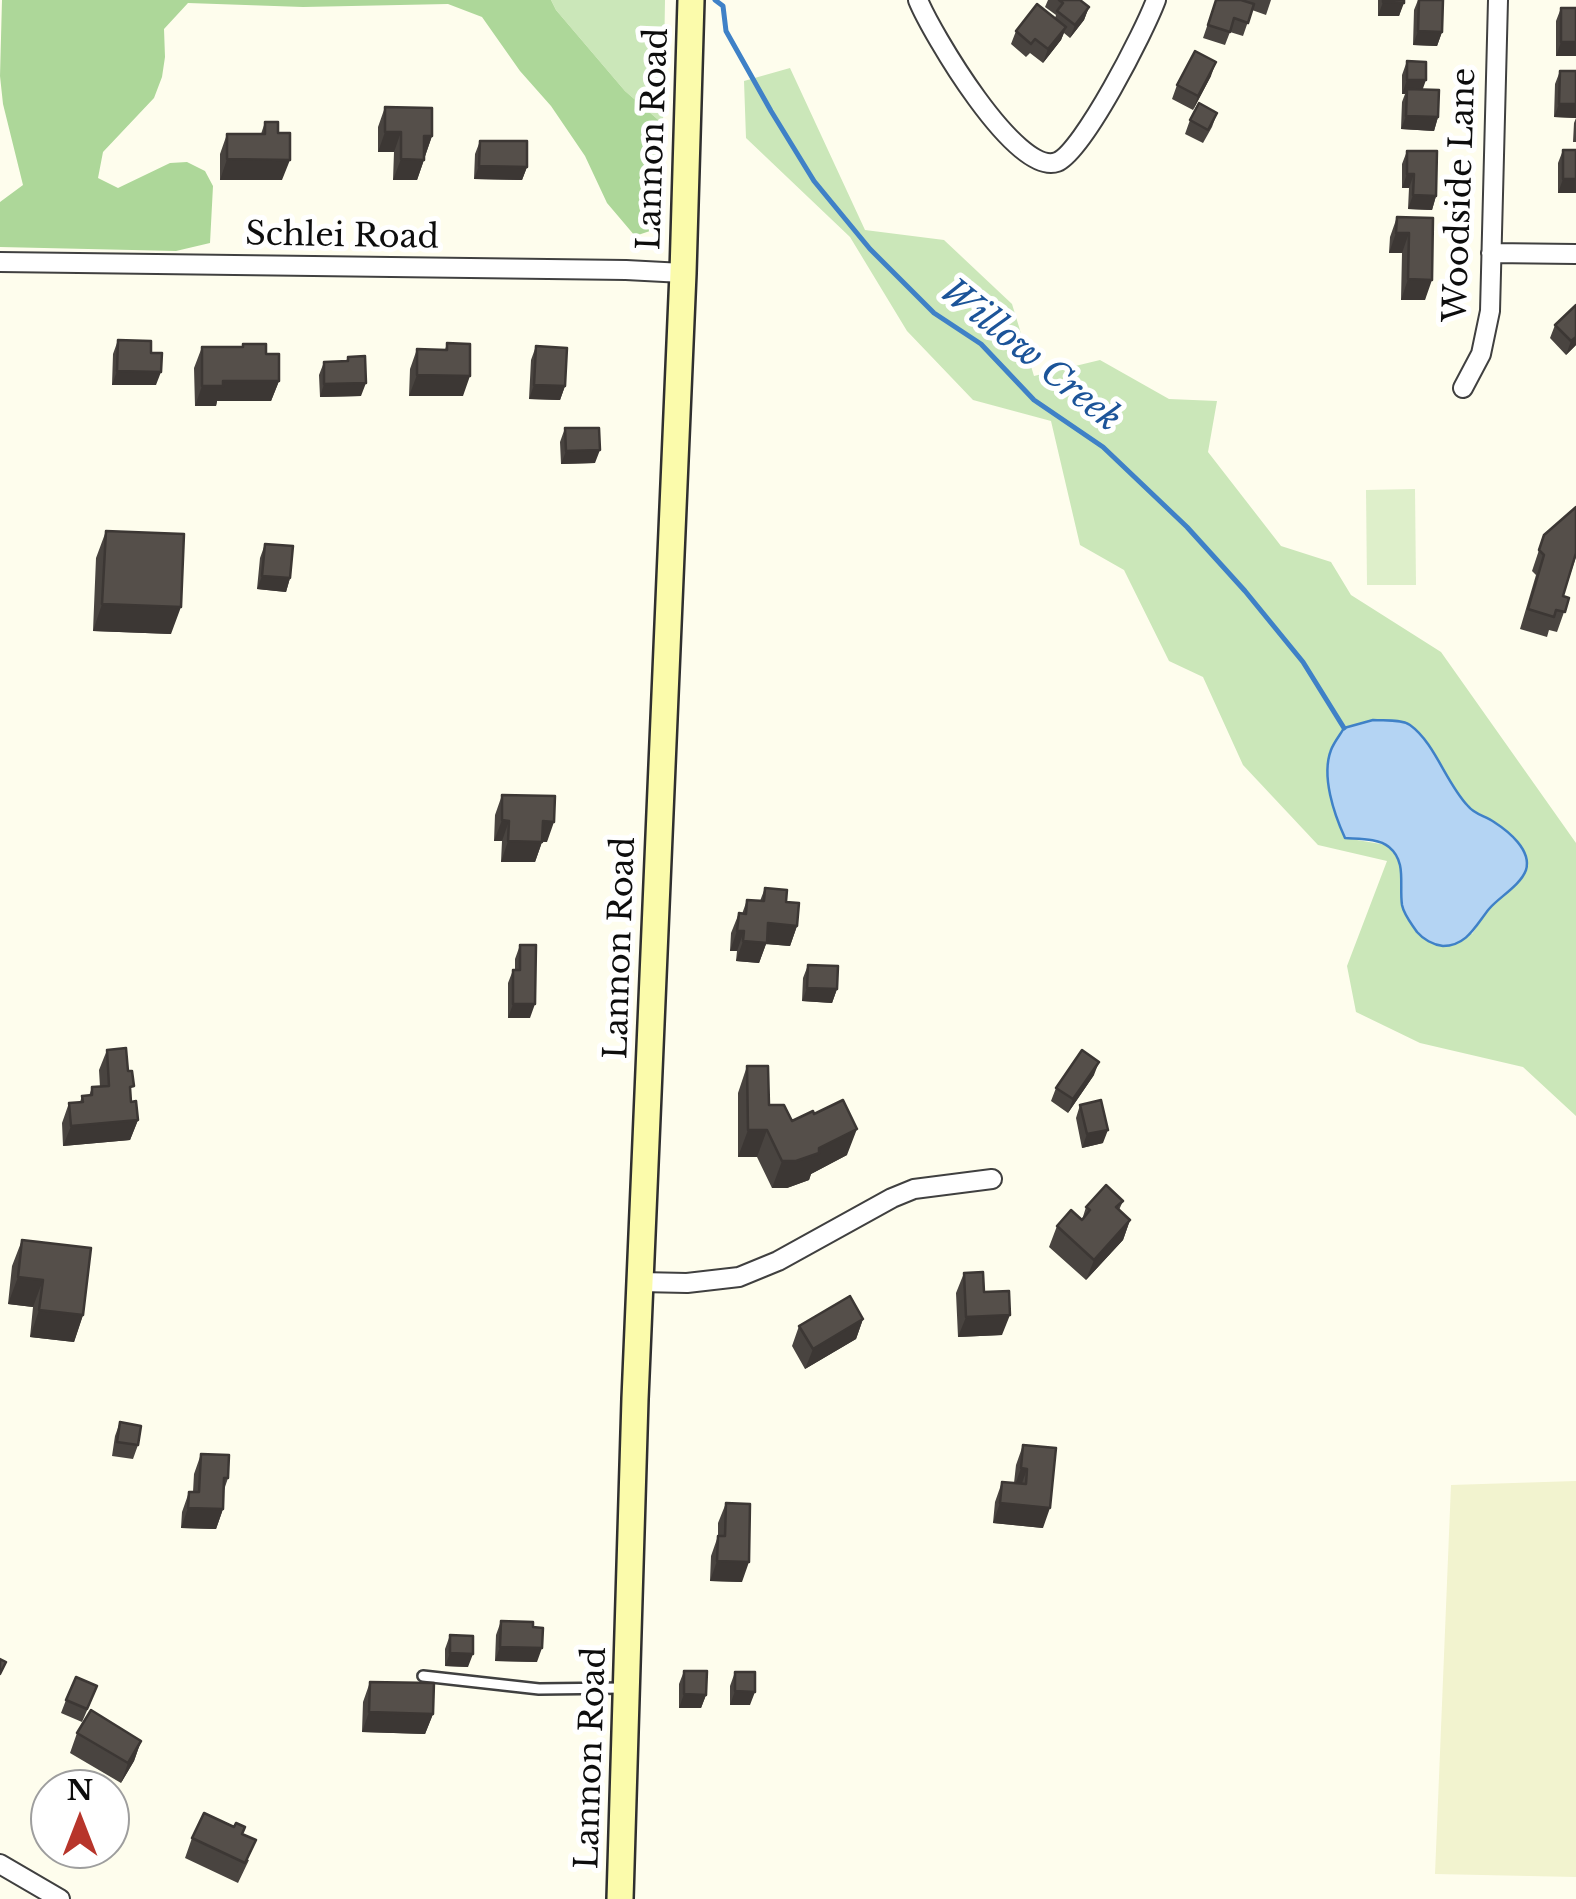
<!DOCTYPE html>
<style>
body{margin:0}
#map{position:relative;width:1576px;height:1899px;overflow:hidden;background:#fefded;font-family:"Libre Baskerville",serif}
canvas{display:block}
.north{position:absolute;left:30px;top:1769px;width:100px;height:100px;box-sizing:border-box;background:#fff;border:2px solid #9e9e9e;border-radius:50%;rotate:0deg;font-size:28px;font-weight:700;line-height:40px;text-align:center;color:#0d0d0d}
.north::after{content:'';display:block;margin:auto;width:35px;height:45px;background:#b7352b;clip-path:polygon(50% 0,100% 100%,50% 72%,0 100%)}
</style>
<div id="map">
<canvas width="1576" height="1899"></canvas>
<div class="north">N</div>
</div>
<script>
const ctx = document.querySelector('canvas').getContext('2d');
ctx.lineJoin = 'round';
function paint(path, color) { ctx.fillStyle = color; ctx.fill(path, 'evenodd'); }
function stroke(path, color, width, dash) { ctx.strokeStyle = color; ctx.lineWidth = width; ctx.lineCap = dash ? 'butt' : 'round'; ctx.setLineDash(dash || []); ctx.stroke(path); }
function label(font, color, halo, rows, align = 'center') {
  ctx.font = font + ' "Libre Baskerville",serif'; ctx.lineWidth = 10; ctx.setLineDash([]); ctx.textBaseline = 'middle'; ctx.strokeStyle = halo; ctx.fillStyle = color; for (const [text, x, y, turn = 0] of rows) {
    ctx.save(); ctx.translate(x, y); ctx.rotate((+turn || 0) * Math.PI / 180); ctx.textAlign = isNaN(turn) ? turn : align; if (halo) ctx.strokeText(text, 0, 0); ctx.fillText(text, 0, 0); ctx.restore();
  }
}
paint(new Path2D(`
 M1576 1481V1877L1435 1874 1451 1485Z`), '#f2f3cf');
paint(new Path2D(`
 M551 0H665L663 124 625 91 556 10Z
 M790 68 865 230 944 240 1012 304 1034 376 1100 360 1169 399 1217 401 1208 452 1281 546 1331 562 1351 595 1441 652 1576 843V1116L1523 1067 1420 1043 1356 1012 1347 966 1387 861 1318 845 1243 765 1203 677 1169 661 1124 570 1080 545 1051 421 973 400 907 331 850 237 746 138 744 81ZM1373 720 1424 738 1444 773 1470 810 1496 823 1514 885 1490 907 1472 934 1402 905 1400 861 1387 845 1345 838 1329 752 1344 729Z`), '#cbe7b9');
paint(new Path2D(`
 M2 0H551L556 10 625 91 663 124 662 223 653 230 635 236 607 203 585 156 551 106 520 71 482 17 448 4 303 7 188 3 164 29 165 57 162 77 154 98 103 152 98 178 118 188 170 163 187 162 205 171 213 186 210 243 176 251 0 247V202L23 185 3 104 0 76Z`), '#add799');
paint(new Path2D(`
 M1415 489 1416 585H1367L1366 490Z`), '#deefca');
const water = new Path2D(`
 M1373 720C1384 721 1401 719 1410 725 1435 743 1446 783 1468 806 1474 814 1485 816 1494 822 1508 831 1532 850 1526 870 1520 886 1499 897 1489 909 1476 925 1467 946 1443 946 1433 945 1423 939 1417 932 1411 923 1404 915 1402 905 1399 884 1407 862 1389 847 1379 838 1358 839 1345 838 1334 814 1321 776 1331 750 1334 742 1340 735 1344 728Z`);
paint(water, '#b4d4f3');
stroke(water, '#3f81c7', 2.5);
stroke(new Path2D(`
 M715 0 723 6 726 31 771 111 814 181 870 249 934 313 981 344 1034 400 1103 447 1187 527 1245 591 1303 662 1344 728`), '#3f81c7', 5);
const lane = new Path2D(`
 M423 1676 539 1689 623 1688`);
const street = new Path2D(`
 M918 0C931 32 1016 177 1057 162 1083 152 1145 30 1156 0
 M1491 253 1576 254
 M0 262 626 270 683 273
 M1463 388 1481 354 1490 311 1498 0
 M640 1282 687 1283 739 1277 778 1261 892 1198 914 1189 992 1179
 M0 1864 60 1899`);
const secondary = new Path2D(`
 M620 1899 635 1399 683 273 691 0`);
stroke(lane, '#404040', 14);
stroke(street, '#404040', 22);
stroke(secondary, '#2f2f2f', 30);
stroke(lane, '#fff', 9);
stroke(street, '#fff', 18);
stroke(secondary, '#fbfbab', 25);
paint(new Path2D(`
 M1048 0H1080L1089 7 1084 20 1070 38 1064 33 1061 40 1043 63 1030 53 1026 57 1011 44 1016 31 1055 18 1056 15 1045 7Z
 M1216 0H1271L1266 15 1252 10 1243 36 1230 32 1225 45 1203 38Z
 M1378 0H1404L1399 16H1378Z
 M1418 0H1443L1442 32 1437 46 1413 45 1414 10Z
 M1561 8H1576V56H1556V21Z
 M1407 61 1438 117 1434 131 1401 129 1402 102 1405 94H1402V75Z
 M1560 71H1576V142H1573L1574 123 1576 118 1554 117 1555 84Z
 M1211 76 1193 110 1172 99 1177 85Z
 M385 107 432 136 417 180H393L394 152H378V127Z
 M1217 113 1212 127 1203 143 1185 134 1190 120Z
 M265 122 282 180H220V154L227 134H261Z
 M480 141 527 167 522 180 474 179 475 154Z
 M1563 150H1576V193H1558V163Z
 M1407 151 1436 196 1432 210 1408 209 1409 188H1402V164Z
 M1397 217 1433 218 1425 300H1401L1402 253H1389L1390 237Z
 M1555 325 1576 345 1566 355 1550 338Z
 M118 340 151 353 156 385H112L113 354Z
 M447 343 463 396H409L410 369 417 349 445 350Z
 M243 344 266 354 279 381 271 401H217L216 406H195L194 368 202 347H242Z
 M536 346 565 386 560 400 529 399 531 360Z
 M348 357 361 396 320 397 319 375 324 362 346 361Z
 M565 428 595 463 561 464 560 442Z
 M1576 507V557L1563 596 1569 598 1557 632 1549 630 1547 637 1520 629 1536 575 1532 571 1544 535Z
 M106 531 171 634 93 631 96 558Z
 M265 544 290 578 286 592 257 589 260 558Z
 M502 795 547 842H542L535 862H501L502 841H494L495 815Z
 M765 888 786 902 797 926 790 946 766 944 759 963 736 961 737 951H730L731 933 739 913 742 914 747 900 760 901Z
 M520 945 530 1018H508V983L513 970H515V959Z
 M808 965 837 989 832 1003 802 1001 803 978Z
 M107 1050 130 1095 131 1102 138 1120 130 1140 63 1146 62 1123 69 1103 80 1102 82 1096H89L92 1087H100L99 1070Z
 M747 1066 769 1105 792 1121 847 1155 811 1174 809 1180 787 1188H772L757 1157H738V1093Z
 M1094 1075 1068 1113 1051 1101 1056 1088Z
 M1080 1105 1103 1143 1082 1148 1076 1118Z
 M1123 1201 1119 1210 1130 1220 1123 1240 1086 1280 1049 1247 1057 1226 1082 1220 1086 1207Z
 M22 1240 83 1315 74 1342 30 1337 33 1307 8 1304 12 1266Z
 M964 1273 984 1292 1002 1335 958 1337 956 1293Z
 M863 1319 856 1339 805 1369 792 1346 799 1326Z
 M120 1422 138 1445 133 1459 112 1456 115 1436Z
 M1023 1445 1043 1528 993 1523 995 1502 1002 1482 1014 1483 1016 1465Z
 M201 1454 228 1478 224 1490 223 1509 216 1529 181 1528 182 1512 189 1492H193L194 1474Z
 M726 1503 742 1582 710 1581 711 1556 718 1536V1523Z
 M501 1621 537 1662 495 1661 496 1635Z
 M450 1635 468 1667 445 1666V1649Z
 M684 1671 706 1695 701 1708H679V1684Z
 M735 1672 750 1705H730V1686Z
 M370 1682 433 1714 425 1734 362 1732 363 1702Z
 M92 1699 82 1722 61 1713 66 1700Z
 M77 1733 141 1741 134 1761 121 1783 70 1753Z
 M192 1838 249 1860 238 1883 185 1858Z`), '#494440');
paint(new Path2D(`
 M1383 2 1404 3 1399 16H1378Z
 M1089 7 1084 20 1070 38 1075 25Z
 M1066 27 1061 40 1043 63 1048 49Z
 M1418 31 1442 32 1437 46 1413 45Z
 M1561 42H1576V56H1556Z
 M1216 62 1211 76 1193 110 1198 96Z
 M1407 80H1426L1421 94 1407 89 1405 94H1402Z
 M1559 104H1576V118L1554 117Z
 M1406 116 1438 117 1434 131 1401 129Z
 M385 132H401L394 152H378Z
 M424 136H432L425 156H417Z
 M227 159 290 160 282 180H220Z
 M401 159 424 160 417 180H393Z
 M479 166 527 167 522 180 474 179Z
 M1407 174H1414L1409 188H1402Z
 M1563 179H1576V193H1558Z
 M1413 195 1436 196 1432 210 1408 209Z
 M1396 233H1409L1402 253H1389Z
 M1408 279 1432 280 1425 300H1401Z
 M1576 337V345L1566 355 1571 341Z
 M117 371 161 372 156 385H112Z
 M417 375 470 376 463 396H409Z
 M223 381H279L271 401H217L216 406H195L202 386Z
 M366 383 361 396 320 397 324 384Z
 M534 385 565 386 560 400 529 399Z
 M600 450 595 463 561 464 566 451Z
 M262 576 290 578 286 592 257 589Z
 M102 604 181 607 171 634 93 631Z
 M502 820 509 821 502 841H494Z
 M543 821 554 822 547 842 536 841Z
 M508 841 542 842 535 862H501Z
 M768 923 797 926 790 946 766 944 759 963 736 961 743 941Z
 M737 931H744L737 951H730Z
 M807 988 837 989 832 1003 802 1001Z
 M513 1004H535L530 1018H508Z
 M1099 1062 1094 1075 1068 1113 1073 1099Z
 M138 1120 130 1140 63 1146 71 1126Z
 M857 1129 847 1155 811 1174 809 1180 787 1188H772L782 1161 819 1148Z
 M748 1130H767L757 1157H738Z
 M1108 1130 1103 1143 1082 1148 1087 1134Z
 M1130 1220 1123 1240 1086 1280 1094 1260Z
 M18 1277 43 1280 33 1307 8 1304Z
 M39 1310 83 1315 74 1342 30 1337Z
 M1010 1315 1002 1335 958 1337 966 1317Z
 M863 1319 856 1339 805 1369 813 1349Z
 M1021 1468 1027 1469 1020 1489 1014 1488Z
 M1000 1503 1050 1508 1043 1528 993 1523Z
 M188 1508 223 1509 216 1529 181 1528Z
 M717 1561 749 1562 742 1582 710 1581Z
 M500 1647 542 1648 537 1662 495 1661Z
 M450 1653 473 1654 468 1667 445 1666Z
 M735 1691 755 1692 750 1705H730Z
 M684 1694 706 1695 701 1708H679Z
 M369 1712 433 1714 425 1734 362 1732Z
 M141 1741 134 1761 121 1783 128 1763Z`), '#3c3734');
const building = new Path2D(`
 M1059 0H1080L1089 7 1075 25 1057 11 1063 3Z
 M1216 0H1241L1254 4 1248 23 1234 18 1230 32 1208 25Z
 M1383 0H1404V3L1383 2Z
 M1419 0H1443L1442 32 1418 31Z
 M1037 4 1066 27 1048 49 1035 39 1031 44 1016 31Z
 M1561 8H1576V42H1561Z
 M1195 51 1216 62 1198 96 1177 85Z
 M1407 61 1426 62V80H1407Z
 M1560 71H1576V104H1559Z
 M1407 89 1439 90 1438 117 1406 116Z
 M1199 103 1217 113 1208 130 1190 120Z
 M385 107 432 108V136H424V160L401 159V132H385Z
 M265 122H278V133H290V160L227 159V134H265Z
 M480 141H527V167L479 166Z
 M1563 150H1576V179H1563Z
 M1407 151H1437L1436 196 1413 195 1414 174H1407Z
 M1397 217 1433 218 1432 280 1408 279 1409 233H1396Z
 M1576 305V337L1571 341 1555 325Z
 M118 340 151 341V353H162L161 372 117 371Z
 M447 343 470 344V376L417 375V349L447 350Z
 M243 344H266V354H279V381H223V386H202V347H243Z
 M536 346 567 348 565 386 534 385Z
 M365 356 366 383 324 384V362L348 361V357Z
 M565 428H599L600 450 566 451Z
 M1576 507V553L1563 596 1569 598 1565 612 1556 610 1554 617 1528 609 1544 555 1539 550 1544 535Z
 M106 531 184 534 181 607 102 604Z
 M265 544 293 546 290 578 262 576Z
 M502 795 555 796 554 822 543 821 542 842 508 841 509 821 502 820Z
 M765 888 787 890 786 902 799 903 797 926 768 923 767 943 743 941 744 931H737L739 913 746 914 747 900 764 901Z
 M520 945H536L535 1004H513V970H520Z
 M808 965 838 966 837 989 807 988Z
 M126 1048 128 1071H132L134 1086 130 1087 131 1102 136 1101 138 1120 71 1126 69 1103 83 1102 82 1096 92 1095V1087L109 1086 107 1050Z
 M1082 1050 1099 1062 1073 1099 1056 1088Z
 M747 1066H768L769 1105H784L792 1121 813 1111 814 1114 843 1100 857 1129 819 1148V1153L796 1161H782L767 1130H748Z
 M1101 1100 1108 1130 1087 1134 1080 1105Z
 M1106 1185 1123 1201 1116 1207 1130 1220 1094 1260 1057 1226 1071 1210 1082 1220 1090 1210 1086 1207Z
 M22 1240 91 1248 83 1315 39 1310 43 1280 18 1277Z
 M983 1272 984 1292 1009 1291 1010 1315 966 1317 964 1273Z
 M850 1296 863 1319 813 1349 799 1326Z
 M120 1422 141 1426 138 1445 117 1442Z
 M1023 1445 1056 1448 1050 1508 1000 1503 1002 1482 1026 1484 1027 1469 1021 1468Z
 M201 1454 229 1455 228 1478H224L223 1509 188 1508 189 1492H199Z
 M726 1503 750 1504 749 1562 717 1561 718 1536H725Z
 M501 1621 533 1622V1627L543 1628 542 1648 500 1647Z
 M450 1635 473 1636V1654L450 1653Z
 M0 1659 6 1662 0 1674Z
 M684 1671H707L706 1695 684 1694Z
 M735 1672H755V1692L735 1691Z
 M76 1677 97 1686 87 1709 66 1700Z
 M370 1682 434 1683 433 1714 369 1712Z
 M91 1710 141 1741 128 1763 77 1733Z
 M204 1813 234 1827 236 1823 245 1827 242 1834 256 1840 245 1863 192 1838Z`);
paint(building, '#554f4a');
stroke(building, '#3c3734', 2.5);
label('32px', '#0d0d0d', '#fff', [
 ["Lannon Road",654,139,-88],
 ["Woodside Lane",1461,195,-88],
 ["Schlei Road",342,237,1],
 ["Lannon Road",621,948,-88],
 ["Lannon Road",592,1758,-88]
]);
label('italic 35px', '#1c5499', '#fff', [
 ["Willow Creek",1030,356,39]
]);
</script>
